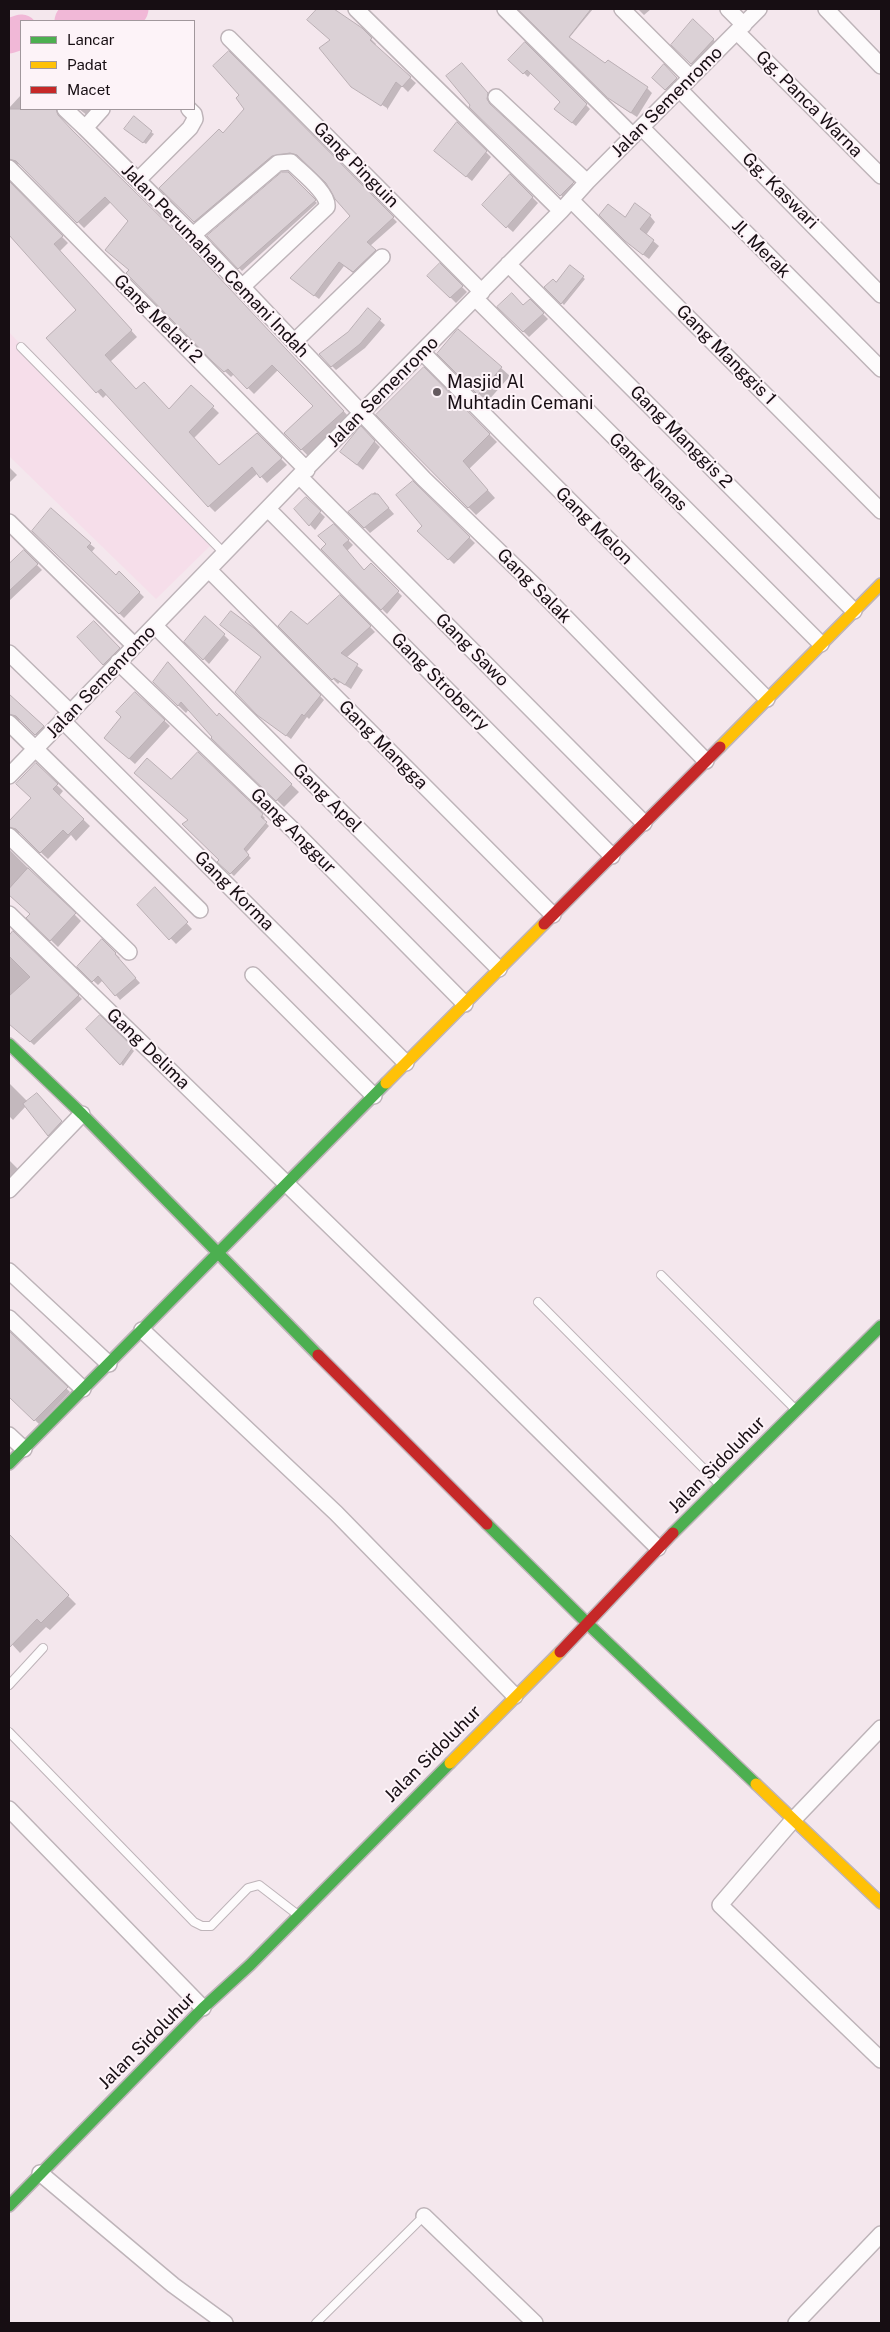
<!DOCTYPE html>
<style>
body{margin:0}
#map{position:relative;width:890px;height:2332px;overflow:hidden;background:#f4e7ed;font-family:"Public Sans",sans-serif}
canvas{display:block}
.frame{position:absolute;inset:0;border:10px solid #170e13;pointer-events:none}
.legend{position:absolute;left:20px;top:20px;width:175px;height:90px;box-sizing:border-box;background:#fdf3f8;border:1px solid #a1979c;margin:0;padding:6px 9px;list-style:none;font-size:15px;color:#170e13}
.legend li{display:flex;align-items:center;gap:10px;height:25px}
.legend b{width:25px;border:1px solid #a1979c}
</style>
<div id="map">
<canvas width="890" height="2332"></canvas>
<div class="frame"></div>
<ul class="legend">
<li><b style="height:6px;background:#4caf50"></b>Lancar</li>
<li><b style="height:6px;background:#ffc107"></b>Padat</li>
<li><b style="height:6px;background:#c62828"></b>Macet</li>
</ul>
</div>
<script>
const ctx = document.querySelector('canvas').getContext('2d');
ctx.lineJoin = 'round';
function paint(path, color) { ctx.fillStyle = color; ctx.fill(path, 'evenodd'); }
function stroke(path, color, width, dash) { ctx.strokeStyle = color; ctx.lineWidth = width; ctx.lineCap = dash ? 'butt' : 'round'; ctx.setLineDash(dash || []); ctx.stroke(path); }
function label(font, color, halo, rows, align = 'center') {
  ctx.font = font + ' "Public Sans",sans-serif'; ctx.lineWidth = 4; ctx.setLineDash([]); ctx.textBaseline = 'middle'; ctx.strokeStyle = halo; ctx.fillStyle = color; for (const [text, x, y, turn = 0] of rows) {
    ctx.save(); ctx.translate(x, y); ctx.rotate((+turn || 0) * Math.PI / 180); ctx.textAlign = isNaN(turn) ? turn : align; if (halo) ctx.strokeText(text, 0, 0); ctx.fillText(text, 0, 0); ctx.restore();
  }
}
paint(new Path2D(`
 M9 332 210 546 156 599 9 456Z`), '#f6deea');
paint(new Path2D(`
 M319 9H334L361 29 376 44 375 46 416 83 408 92 402 86 387 110V108L352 86 331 40 309 20Z
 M520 9H593L560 49Z
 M638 9H651L644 15Z
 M693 21 719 45 697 69 673 44Z
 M525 43 590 109 576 126 560 113 561 102 532 72 528 77 510 60Z
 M229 53 397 222 370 246 380 255 357 276 344 266 319 299 296 282 352 216 322 177 303 159 296 156 199 226 161 188 223 135 246 109Z
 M568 56 605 65 647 88 652 93 637 117 615 103Z
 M664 66 682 84 672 94 659 84Z
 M466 68 491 98 490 104 493 109 576 187 565 199 470 107 472 105Z
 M21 95V109H49L192 249 349 417 308 456 286 433 315 406 278 370 254 394 234 374 231 377 215 362 130 271V221L111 202 84 228 23 167 18 164 9 167V108Z
 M79 109H91L93 110 88 116Z
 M457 124 491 157 472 181 441 156Z
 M128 131 151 132 154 134 146 144Z
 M287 173 317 203 242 271 208 236Z
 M510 175 538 203 513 232 489 211Z
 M9 183 68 243 60 251 137 337 110 362 136 391 169 411 192 387 219 413 194 438 220 467 257 434 287 465 267 483 258 473 215 512 209 506 107 394 103 398 48 338 78 310 9 233Z
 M650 216 655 222 646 235 659 246 649 259 633 247 625 219Z
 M440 265 467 292 456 303 429 276Z
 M570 266 585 279 564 305 546 287 556 284Z
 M530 301 548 319 529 337 499 307H523Z
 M368 310 385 325 365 348 336 370 320 354 349 332Z
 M439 354 501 368 510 376 487 402Z
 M424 369 497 442 469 469 495 498 476 515 378 415Z
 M361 428 380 447 363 470 347 457Z
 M9 467 17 475 9 483Z
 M413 483 475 543 454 564 419 531 424 526Z
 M375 492 394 514 370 533 350 512Z
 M306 499 325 517 315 530 295 509Z
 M334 526 353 545 347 551 365 571 371 565 402 596 387 614 322 549 327 545Z
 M34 531 90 544 95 548 91 553 116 576 119 573 144 597 124 618Z
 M24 552 42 570 9 601V566Z
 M340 596 375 632 346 658 363 670 351 689 340 682 338 684 280 626H307Z
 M94 623 124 654 109 670 78 637Z
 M222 625 253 629 324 700 309 719 307 717 291 739 263 719 262 658Z
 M224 635 229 640 209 664 186 641Z
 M154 682 217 717 219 715 299 792 284 807 213 738 214 737 189 709 186 713Z
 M135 693 170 726 135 764 111 743Z
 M9 696 49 732 41 740 22 721 14 719 9 714Z
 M198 753 265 818 263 820 269 826 246 853 251 858 234 876 219 862 221 860 189 820 171 781Z
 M36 765 63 791 59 796 90 826 76 841 71 835 48 859 20 833 9 837V823L32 799Z
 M9 849 81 921 58 947 28 918 31 914 9 893Z
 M155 889 192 929 176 944 139 905Z
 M13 933 82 999 34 1045 15 1028 18 1017 9 1008V938Z
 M102 941 120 958 118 959 140 983 120 1000 103 980 98 985 79 967Z
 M100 1017 134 1051 123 1066 88 1029Z
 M9 1083 28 1102 37 1094 63 1125 51 1138 26 1106 13 1120 9 1116Z
 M9 1160 21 1172 9 1185Z
 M9 1332 70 1392 39 1424 9 1395Z
 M9 1536 76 1604 50 1630 46 1627 20 1653 9 1641Z`), '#0003');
stroke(new Path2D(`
 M72 21 131 9
 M9 36 21 32`), '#f1b8d7', 35);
const building = new Path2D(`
 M317 9H334L362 28 372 38 370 40 411 77 402 87 396 82 381 106 351 87 319 48 330 40 307 20Z
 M518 9H591L569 37 605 63 608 60 648 87 631 113 608 98Z
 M693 19 714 39 691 64 671 45Z
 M525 42 587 104 572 123 554 109 560 102 527 70 523 74 508 60Z
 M229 51 394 217 367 242 376 250 353 272 339 262 314 296 290 278 350 216 335 199 326 183 297 155 290 153 272 156 194 222 159 188 219 129 223 133 244 109 236 98 239 95 213 66Z
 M462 63 488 93 487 99 490 104 574 182 560 196 469 107 470 105 446 76Z
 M664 64 677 78 665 90 652 78Z
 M9 109H56L58 115 73 131 186 242 344 411 301 450 284 433 313 406 272 365 247 389 228 369 224 372 214 363 126 273 129 270 105 250 128 221 105 197 77 223 16 161 9 159Z
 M134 116 152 131 143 143 124 129Z
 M457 122 487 151 466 177 434 151Z
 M282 172H288L316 200 238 269 207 236Z
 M510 174 533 197 506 228 482 205Z
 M9 181 63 236 54 244 132 330 105 355 136 389 144 382 169 409 191 385 214 406 189 432 219 465 257 433 282 458 260 478 252 467 208 507 101 389 96 393 46 338 76 310 9 235Z
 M635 203 651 215 640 229 654 240 643 255 625 241 599 215 608 204 625 217Z
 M440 263 463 286 450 298 427 276Z
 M570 265 584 276 561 304 544 287 553 279 556 282Z
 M512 293 523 305 530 299 544 313 523 332 497 307Z
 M368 308 381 319 360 344 331 367 319 354 348 332Z
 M458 329 502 367 478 395 437 354Z
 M424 367 490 434 463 461 488 490 468 508 376 415Z
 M361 426 375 441 357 465 340 452Z
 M413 481 470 537 448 560 417 531 422 526 396 495Z
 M372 494H378L389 508 364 528 348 512Z
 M306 497 321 511 309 526 294 509Z
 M51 508 91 543 87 547 116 575 119 571 140 592 119 614 32 531Z
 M334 524 349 540 343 545 364 570 371 563 399 591 381 610 321 549 326 544 318 536Z
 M24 550 38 564 9 591V564Z
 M340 595 371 626 341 653 358 664 345 685 334 678 332 680 278 626 291 611 307 624Z
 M231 611 254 628 321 695 304 716 302 714 286 736 257 715 235 692 261 657 220 625Z
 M205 616 225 634 203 660 184 642Z
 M94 621 120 648 103 665 77 637Z
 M168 662 217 716 219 713 292 784 276 801 211 738 212 737 181 702 178 706 153 682Z
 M135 692 165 720 129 759 104 738 121 717 116 712Z
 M9 694 44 726 35 735 16 716 9 714Z
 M198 752 263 814 261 817 267 822 244 849 249 855 230 874 217 862 219 860 182 824 188 820 134 773 147 758 171 779Z
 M36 763 58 784 53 789 84 819 68 835 63 830 40 853 16 829 9 827V821L31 798 16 784Z
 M28 868 76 913 50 941 26 918 30 914 9 895V889Z
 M155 887 188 922 169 940 137 905Z
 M13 931 79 995 30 1042 9 1024V996L30 977 9 956V936Z
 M102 939 116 953 115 954 136 978 115 996 98 976 92 982 77 967Z
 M100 1015 133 1047 120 1065 86 1029Z
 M37 1093 62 1121 48 1136 23 1104Z
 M9 1331 68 1387 34 1421 9 1397Z
 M9 1534 69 1595 41 1623 37 1619 9 1648Z`);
paint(building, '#dbd1d6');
stroke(building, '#baafb4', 1);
const lane = new Path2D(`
 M21 347 224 553
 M661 1275 796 1410
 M538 1302 719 1484
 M9 1685 43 1648
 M9 1732 194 1922 202 1926H211L248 1888 259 1885 298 1915
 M316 2323 424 2216`);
const street = new Path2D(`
 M356 9 561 211
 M505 9 633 136
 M622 9 690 77
 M728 9 744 25
 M826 9 881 66
 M737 32 881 176
 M229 38 482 292
 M679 89 881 295
 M496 97 587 182
 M65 109 85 128
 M102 109 85 128 193 235 424 479 535 586 706 761
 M642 128 881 369
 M9 168 307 470
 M138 180 190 128 195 119 194 114 189 109
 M571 200 881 511
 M193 235 278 163 291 162C301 172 329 193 327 207L242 287
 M508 264 854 611
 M476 299 821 644
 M294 342 382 257
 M422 352 767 699
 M299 476 644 823
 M268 509 612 856
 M9 522 135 646
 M209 570 553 915
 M155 626 499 969
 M9 653 71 713
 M118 662 293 830 465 1004
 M62 720 406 1063
 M9 723 200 910
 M9 776 299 476 561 211 587 182 759 9
 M9 836 129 952
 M9 914 476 1368 658 1548
 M253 975 374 1096
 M9 1190 82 1114
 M9 1271 109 1364
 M9 1318 83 1389
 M142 1330 336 1513 515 1696
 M9 1435 24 1449
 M881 1728 793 1820 720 1905 881 2060
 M9 1809 203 2008
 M40 2173 173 2285 225 2323
 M424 2216 535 2323
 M796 2323 881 2234`);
const fast = new Path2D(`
 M9 1044 82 1114 318 1355
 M9 1464 386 1083
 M487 1524 588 1624 756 1784
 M673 1533 881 1326
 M9 2206 203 2008 250 1965 450 1763`);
const slow = new Path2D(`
 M720 747 881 584
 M386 1083 544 924
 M450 1763 560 1652
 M756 1784 881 1903`);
const jam = new Path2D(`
 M544 924 720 747
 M318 1355 487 1524
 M560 1652 673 1533`);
stroke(lane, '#beb4b9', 10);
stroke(street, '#beb4b9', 18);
stroke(fast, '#beb4b9', 14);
stroke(slow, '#beb4b9', 14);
stroke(jam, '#beb4b9', 14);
stroke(lane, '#fdfbfc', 8);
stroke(street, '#fdfbfc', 15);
stroke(fast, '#4caf50', 11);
stroke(slow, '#ffc107', 11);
stroke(jam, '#c62828', 11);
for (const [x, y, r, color] of [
 [437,392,5,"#645a5f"]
]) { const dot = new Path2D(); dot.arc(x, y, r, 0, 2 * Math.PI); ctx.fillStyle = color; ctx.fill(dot); stroke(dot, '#fdf3f8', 2); }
label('18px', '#170e13', '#fdf3f8', [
 ["Jalan Semenromo",667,102,-45],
 ["Gg. Panca Warna",809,104,45],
 ["Gang Pinguin",356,165,45],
 ["Gg. Kaswari",780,191,45],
 ["Jl. Merak",761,249,45],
 ["Jalan Perumahan Cemani Indah",215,261,46],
 ["Gang Melati 2",158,319,45],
 ["Gang Manggis 1",726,355,45],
 ["Jalan Semenromo",383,392,-45],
 ["Gang Manggis 2",681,437,45],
 ["Gang Nanas",648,472,45],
 ["Gang Melon",594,526,45],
 ["Gang Salak",534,586,45],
 ["Gang Sawo",472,650,45],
 ["Jalan Semenromo",101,682,-46],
 ["Gang Stroberry",440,682,45],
 ["Gang Mangga",383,745,45],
 ["Gang Apel",327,798,45],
 ["Gang Anggur",293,831,45],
 ["Gang Korma",234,891,45],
 ["Gang Delima",148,1049,44],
 ["Jalan Sidoluhur",717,1465,-45],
 ["Jalan Sidoluhur",433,1754,-45],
 ["Jalan Sidoluhur",147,2041,-45]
]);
label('18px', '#170e13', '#fdf3f8', [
 ["Masjid Al",447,382],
 ["Muhtadin Cemani",447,403]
], 'left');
</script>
